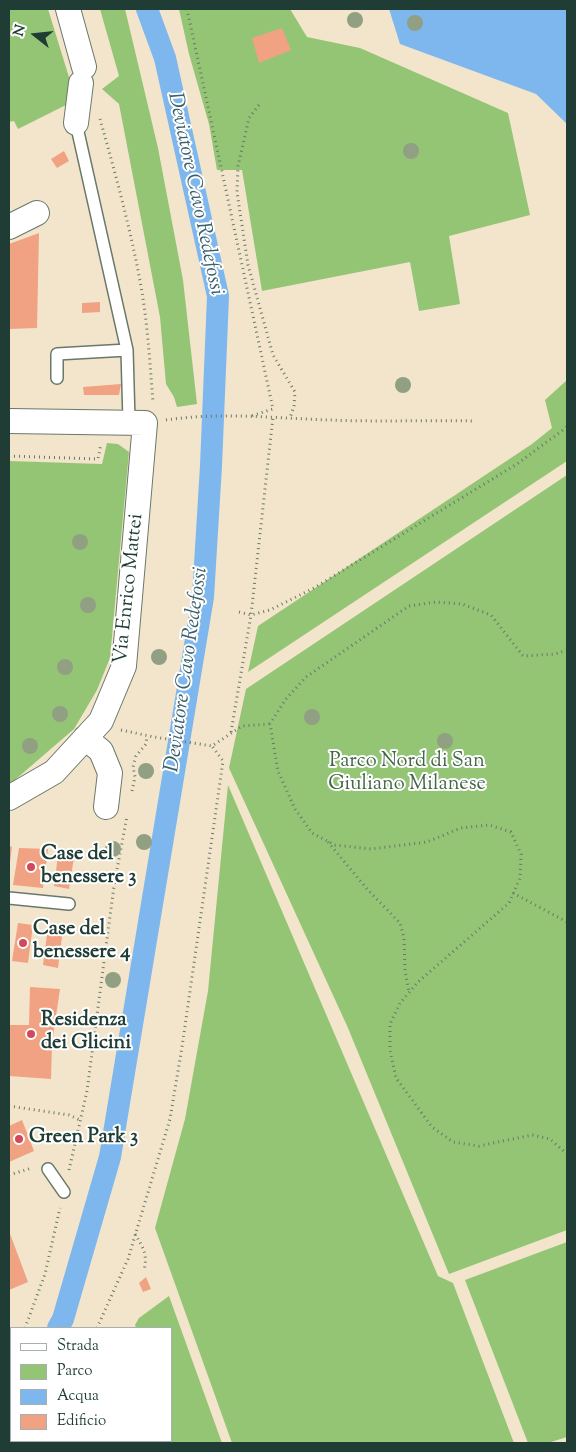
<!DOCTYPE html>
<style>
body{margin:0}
#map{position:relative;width:576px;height:1452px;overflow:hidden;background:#f2e5cc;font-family:"Sorts Mill Goudy",serif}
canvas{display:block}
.frame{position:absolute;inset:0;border:10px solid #1f3d34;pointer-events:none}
.legend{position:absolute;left:10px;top:1327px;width:162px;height:115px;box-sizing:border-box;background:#fff;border:1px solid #a5b1ae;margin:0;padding:6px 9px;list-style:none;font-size:15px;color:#1f3d34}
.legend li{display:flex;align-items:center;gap:10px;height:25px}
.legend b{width:25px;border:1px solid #a5b1ae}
.north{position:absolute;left:10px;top:10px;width:50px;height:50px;-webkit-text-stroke:4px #fff;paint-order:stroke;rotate:286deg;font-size:14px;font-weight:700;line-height:20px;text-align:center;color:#1f3d34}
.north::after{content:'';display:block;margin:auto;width:18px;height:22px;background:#1f3d34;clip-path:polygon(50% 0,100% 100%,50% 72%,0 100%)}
</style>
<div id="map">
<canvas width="576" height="1452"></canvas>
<div class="frame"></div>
<ul class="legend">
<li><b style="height:6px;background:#fff"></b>Strada</li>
<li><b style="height:14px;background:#94c575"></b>Parco</li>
<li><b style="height:14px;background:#7db7ee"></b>Acqua</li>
<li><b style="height:14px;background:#f0a283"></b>Edificio</li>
</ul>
<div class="north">N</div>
</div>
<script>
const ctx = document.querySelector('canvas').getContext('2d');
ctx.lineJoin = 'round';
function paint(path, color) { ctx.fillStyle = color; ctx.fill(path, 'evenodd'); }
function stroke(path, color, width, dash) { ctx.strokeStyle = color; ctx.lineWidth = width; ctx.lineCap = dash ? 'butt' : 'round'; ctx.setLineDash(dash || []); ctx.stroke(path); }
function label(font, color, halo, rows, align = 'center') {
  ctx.font = font + ' "Sorts Mill Goudy",serif'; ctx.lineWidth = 4; ctx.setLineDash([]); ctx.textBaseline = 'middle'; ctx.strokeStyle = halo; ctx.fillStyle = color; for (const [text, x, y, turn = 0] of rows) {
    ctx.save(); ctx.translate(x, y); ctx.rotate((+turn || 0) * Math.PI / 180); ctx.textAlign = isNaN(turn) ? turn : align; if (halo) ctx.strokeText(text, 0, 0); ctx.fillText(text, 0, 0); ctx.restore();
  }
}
paint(new Path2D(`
 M9 9H48L76 100 18 129 14 121 9 122Z
 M100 9H125L158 148 183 280 197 404 177 407 174 397 166 384 160 317 119 104 102 89 119 76Z
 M179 9H290L307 37 360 48 508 113 530 215 449 236 460 304 419 311 410 262 262 291 242 170H217L209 124 189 54Z
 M567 380V461L248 672 258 626 532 444 552 428 545 400Z
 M107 443 118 444 129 452 110 658 97 690 74 729 9 785V461L102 464Z
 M567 475V1230L449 1274 348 1028 229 768 246 689Z
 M228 785 438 1276 453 1283 514 1443H232L155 1228 185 1119 208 991Z
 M567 1242V1437L548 1443H528L465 1280Z
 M169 1296 222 1443H89V1441H171V1328H136L135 1325 139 1318Z`), '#94c575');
paint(new Path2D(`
 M389 9H567V124L536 94 400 44Z`), '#7db7ee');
stroke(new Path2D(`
 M58 1328 63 1319 110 1157 203 597 211 466 218 296 165 58 147 9
 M9 1423 11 1418`), '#7db7ee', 22);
paint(new Path2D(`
 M282 28 291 50 259 63 252 38Z
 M64 151 69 161 57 168 51 159Z
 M39 233 37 328 9 329V244Z
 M100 302V312L82 313V303Z
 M121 384 119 395H84L83 387Z
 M9 846 12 847 10 862 9 861Z
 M19 848 48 849 43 888 13 885Z
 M59 848 75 851 69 889 54 886Z
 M18 923 33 925 28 963 12 961Z
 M48 927 63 929 58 968 43 965Z
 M30 987 60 989 52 1043 51 1079 9 1076V1025H29Z
 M22 1120 34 1151 9 1162V1126Z
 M9 1231 28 1282 9 1290Z
 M146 1277 151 1289 143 1292 139 1283Z`), '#f0a283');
const service = new Path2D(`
 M76 123 127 350 129 421
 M57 378V354L127 350
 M9 898 69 904
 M48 1169 64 1192`);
const minor = new Path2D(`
 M68 9 84 67
 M76 123 81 83
 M9 227 37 213
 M9 421 145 423 124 666 101 721 54 772 9 798
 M85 738 101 751 110 773 106 807`);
stroke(service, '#697869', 14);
stroke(minor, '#697869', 26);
stroke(new Path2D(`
 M187 9 273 409 251 416
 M259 105 249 118 238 166 237 192 248 265 273 355 295 392 294 406 290 418
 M100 119C116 176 132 234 142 292 148 329 150 365 153 402
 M166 420C220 412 275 418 329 420 377 422 426 420 474 421
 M9 456 98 459 101 444
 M239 612 251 615 270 610 314 588 517 464 567 427
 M567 650 555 654 523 656 491 615 462 604 436 602 409 606 306 677 285 700 270 724 278 771 295 809 312 833 335 845 371 849 427 842 461 828 489 825 511 832 521 854 520 878 509 903 418 982 400 1003 390 1024V1050L396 1078 432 1127 453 1142 479 1146 532 1135 550 1139 567 1154
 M121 730 154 737 212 746 242 726 270 724
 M231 732 251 615 273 417
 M132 791 135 777 133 767 136 756 146 744 147 736
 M328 842 367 889 400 923 404 938 405 971 409 992
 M513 893 567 922
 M9 1106 69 1115 80 1120
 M69 1170 87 1091 114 886 127 816
 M9 1175 32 1168
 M135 1234C143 1247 148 1255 144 1270
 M25 1328 45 1274 60 1208
 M97 1328 128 1259 170 1119 182 1047 223 761 212 746
 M9 1367 11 1362
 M9 1383 11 1384
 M9 1396 11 1392
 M55 1443V1441`), '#697869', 3, [1, 4]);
stroke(service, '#fff', 11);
stroke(minor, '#fff', 24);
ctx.fillStyle = '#919f83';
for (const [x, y] of [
 [355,20],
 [415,23],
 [411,151],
 [403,385],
 [80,542],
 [88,605],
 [159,657],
 [65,667],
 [60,714],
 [312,717],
 [445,741],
 [30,746],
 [146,771],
 [144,842],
 [113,849],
 [113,980]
]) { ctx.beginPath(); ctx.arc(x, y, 8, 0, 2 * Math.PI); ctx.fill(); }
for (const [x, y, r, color] of [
 [31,867,5,"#d1495b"],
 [23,943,5,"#d1495b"],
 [31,1034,5,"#d1495b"],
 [19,1139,5,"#d1495b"]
]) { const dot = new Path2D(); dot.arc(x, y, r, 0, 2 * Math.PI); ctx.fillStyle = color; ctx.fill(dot); stroke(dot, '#fff', 2); }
label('20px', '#1f3d34', '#fff', [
 ["Via Enrico Mattei",130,589,-84]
]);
label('20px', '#426648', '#fff', [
 ["Parco Nord di San",407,763],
 ["Giuliano Milanese",407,786]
]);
label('bold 20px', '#1f3d34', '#fff', [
 ["Case del",41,856],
 ["benessere 3",41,879],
 ["Case del",33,931],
 ["benessere 4",33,954],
 ["Residenza",41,1022],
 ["dei Glicini",41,1045],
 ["Green Park 3",29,1139]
], 'left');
label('italic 21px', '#3b626c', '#fff', [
 ["Deviatore Cavo Redefossi",194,194,78],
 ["Deviatore Cavo Redefossi",188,670,-82]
]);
</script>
